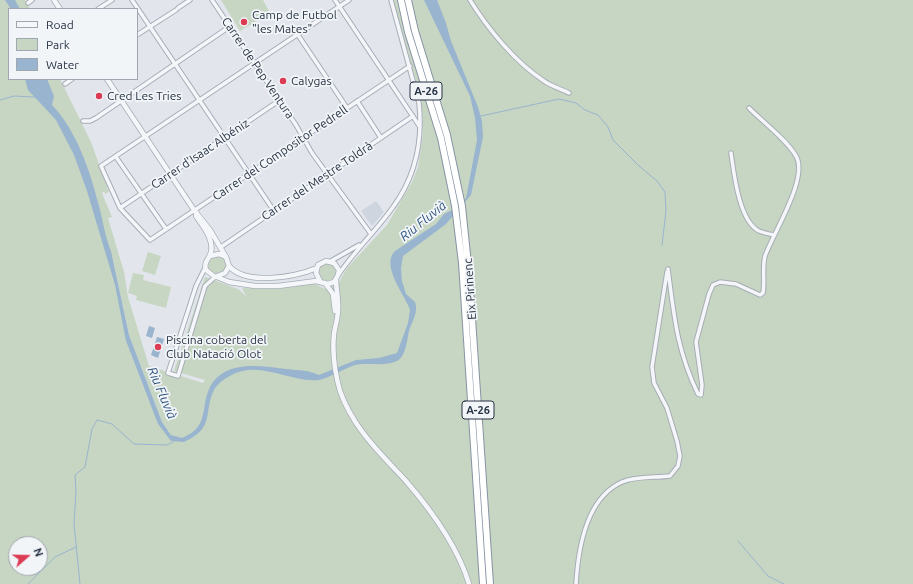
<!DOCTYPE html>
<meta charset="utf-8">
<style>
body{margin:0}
#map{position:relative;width:913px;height:584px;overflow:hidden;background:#e2e6ec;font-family:Ubuntu,sans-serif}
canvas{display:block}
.legend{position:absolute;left:8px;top:8px;width:130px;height:72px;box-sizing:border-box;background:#f2f5f8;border:1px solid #a1a7b0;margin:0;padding:5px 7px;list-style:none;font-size:12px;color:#283345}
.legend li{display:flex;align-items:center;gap:8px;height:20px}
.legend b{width:20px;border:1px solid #a1a7b0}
.north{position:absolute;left:8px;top:536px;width:40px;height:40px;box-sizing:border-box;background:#f2f5f8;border:1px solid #a1a7b0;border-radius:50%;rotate:70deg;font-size:11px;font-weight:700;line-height:16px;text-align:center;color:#283345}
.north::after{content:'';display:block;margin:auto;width:14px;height:18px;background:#dc3b54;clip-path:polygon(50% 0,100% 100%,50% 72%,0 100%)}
</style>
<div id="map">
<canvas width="913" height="584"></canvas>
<ul class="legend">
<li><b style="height:5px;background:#f5f6f9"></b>Road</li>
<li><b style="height:11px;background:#c7d6c2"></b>Park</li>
<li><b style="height:11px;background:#99b4cf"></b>Water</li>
</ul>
<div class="north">N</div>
</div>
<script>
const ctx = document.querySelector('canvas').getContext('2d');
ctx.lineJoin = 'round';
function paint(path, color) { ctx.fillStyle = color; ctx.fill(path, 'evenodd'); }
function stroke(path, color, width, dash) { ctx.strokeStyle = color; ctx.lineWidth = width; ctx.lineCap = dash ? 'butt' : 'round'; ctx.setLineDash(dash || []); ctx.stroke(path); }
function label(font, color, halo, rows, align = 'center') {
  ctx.font = font + ' Ubuntu,sans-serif'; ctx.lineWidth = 3.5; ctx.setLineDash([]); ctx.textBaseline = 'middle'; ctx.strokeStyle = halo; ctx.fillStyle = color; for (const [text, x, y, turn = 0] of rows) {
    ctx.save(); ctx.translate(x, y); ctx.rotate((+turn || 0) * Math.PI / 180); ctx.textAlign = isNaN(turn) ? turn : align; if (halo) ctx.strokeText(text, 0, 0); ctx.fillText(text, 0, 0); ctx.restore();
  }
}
paint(new Path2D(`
 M376 201 384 212 372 226 361 211Z`), '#cfd5de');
paint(new Path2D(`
 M0 0H25L30 9H9V79H60L91 142 109 192 105 194 104 191 102 193 112 217 108 218 124 272 128 297 149 366 203 383 205 380 174 371 205 277 238 289 246 296 242 288 278 289 314 283 325 289 339 282 347 268 387 225 412 182 418 167 423 135V117L421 98 393 0H913V584H0ZM111 251 129 335 162 422 171 435 179 438 172 441 149 401 128 346ZM16 544H40V568H16Z
 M221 0H263L270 13 240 31Z
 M148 252 161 256 155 275 142 271Z
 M208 265a9 9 0 1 1 18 0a9 9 0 1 1-18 0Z
 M318 272a9 9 0 1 1 18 0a9 9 0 1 1-18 0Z
 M133 273 144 275 143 280 171 287 166 308 136 300 137 296 128 293Z`), '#c7d6c2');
paint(new Path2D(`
 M5 0H15L20 9H11Z
 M424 0H437L446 23 451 41 478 107 482 121 483 137 471 195 446 224 403 256 401 268 402 281 406 294 415 302C419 313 412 320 409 331 407 340 406 356 397 361 384 367 368 362 355 365 346 368 324 380 319 380 288 383 260 359 230 376 224 379 217 384 214 390 203 411 216 428 184 442L171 441 158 424 126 341 115 285 87 191 74 155 56 120 28 90 25 79H47L54 96 52 105C77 131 90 171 99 206 103 221 105 236 111 251L129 335 162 422 171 435 182 438C210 427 200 407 210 387 225 359 261 366 286 369 301 371 304 369 319 375L356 360 379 358 397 353 408 323 410 310C406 296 380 266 395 251L436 224 444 214 457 208 466 198 477 140 475 118 470 96Z
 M149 326 155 328 152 338 146 336Z
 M157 337 164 339 158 358 151 355Z`), '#99b4cf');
stroke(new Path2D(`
 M0 100 14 96 35 97
 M481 116 559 99 576 103 585 110 598 115 608 127 613 140 638 165 657 181 665 192 666 211 662 245
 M738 541 768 576 784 584
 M28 584 55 557 76 547
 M80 584 74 524 76 491 75 475 85 467 92 429 97 420 112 424 134 444 167 445 173 442`), '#99b4cf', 1);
const minor = new Path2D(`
 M132 0 274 211
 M212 0 296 125 312 153 371 234
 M335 0 420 127
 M349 0 101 166 120 208 150 240 410 66
 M470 0C488 29 515 62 544 81 551 86 561 89 569 93
 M28 3 32 0
 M178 8 190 0
 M98 9 112 0
 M137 35 176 10
 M298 35 347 108
 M65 84 72 79
 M357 101 381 138
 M83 121H90L96 118 229 27
 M731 153C734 174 739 221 759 231 764 233 769 234 774 235
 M116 157 166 229
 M120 208 280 100
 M221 247 413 116
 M331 261 359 245
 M205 268 196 286 168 373 178 376 205 286 215 277
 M668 269C674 316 677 351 698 394L701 395 702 385 696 342 709 294 713 285 720 282 736 284 760 295 763 293C765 281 762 268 765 256 773 233 809 178 796 156 786 139 763 122 749 108
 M339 274C355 250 377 230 393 207 416 176 423 141 419 103L391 0
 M576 584C578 550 586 498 622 482 636 476 655 478 670 476L678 466 680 456 677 441 667 408 654 383 652 367 667 272`);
const tertiary = new Path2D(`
 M54 0 60 9
 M107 79 194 210 210 230 226 257
 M197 213 196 216C203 226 216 242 210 255 207 261 204 263 206 270L215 277 225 273 229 266 226 257 219 254 210 256
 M229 266C246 286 295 277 317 268
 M217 277 229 282 255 286H278L316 281 328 284 334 282 338 275 339 270 334 263 326 261 318 265 316 273 320 281
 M336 279C336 290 339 300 338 310 338 318 335 326 334 334 332 353 335 373 340 391 353 428 380 453 406 481 431 510 458 547 469 584
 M325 283 333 294 335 311`);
const motorway = new Path2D(`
 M401 0 408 32 441 138 455 206 462 263 483 584
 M408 0 415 31 447 135 462 206 469 274 490 584`);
stroke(minor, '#a6adb7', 5.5);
stroke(tertiary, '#a6adb7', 6);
stroke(motorway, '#8793a4', 8);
stroke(minor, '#f5f6f9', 3.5);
stroke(tertiary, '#f5f6f9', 4.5);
stroke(motorway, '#fff', 6);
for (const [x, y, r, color] of [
 [244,22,4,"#dc3b54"],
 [283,81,4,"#dc3b54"],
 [99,96,4,"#dc3b54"],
 [158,347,4,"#dc3b54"]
]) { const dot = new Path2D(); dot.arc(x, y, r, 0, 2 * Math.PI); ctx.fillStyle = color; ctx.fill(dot); stroke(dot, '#f2f5f8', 1.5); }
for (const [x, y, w] of [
 [426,91,32],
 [478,410,32]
]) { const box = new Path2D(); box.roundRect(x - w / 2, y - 9, w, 18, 3); ctx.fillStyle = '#f2f5f8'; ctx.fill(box); stroke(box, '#283345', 1); }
label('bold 11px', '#283345', null, [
 ["A-26",426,91],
 ["A-26",478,410]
]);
label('12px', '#283345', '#f2f5f8', [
 ["Camp de Futbol",252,15],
 ["\"les Mates\"",252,29],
 ["Calygas",291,81],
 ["Cred Les Tries",107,96],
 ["Piscina coberta del",166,340],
 ["Club Natació Olot",166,354]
], 'left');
label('12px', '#283345', '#f2f5f8', [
 ["Carrer de Pep Ventura",258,68,56],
 ["Carrer del Compositor Pedrell",280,153,-34],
 ["Carrer d'Isaac Albéniz",200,154,-34],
 ["Carrer del Mestre Toldrà",317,181,-34],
 ["Eix Pirinenc",470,289,-94]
]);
label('italic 13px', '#2d527e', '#f2f5f8', [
 ["Riu Fluvià",423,221,-39],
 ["Riu Fluvià",162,393,67]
]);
</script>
